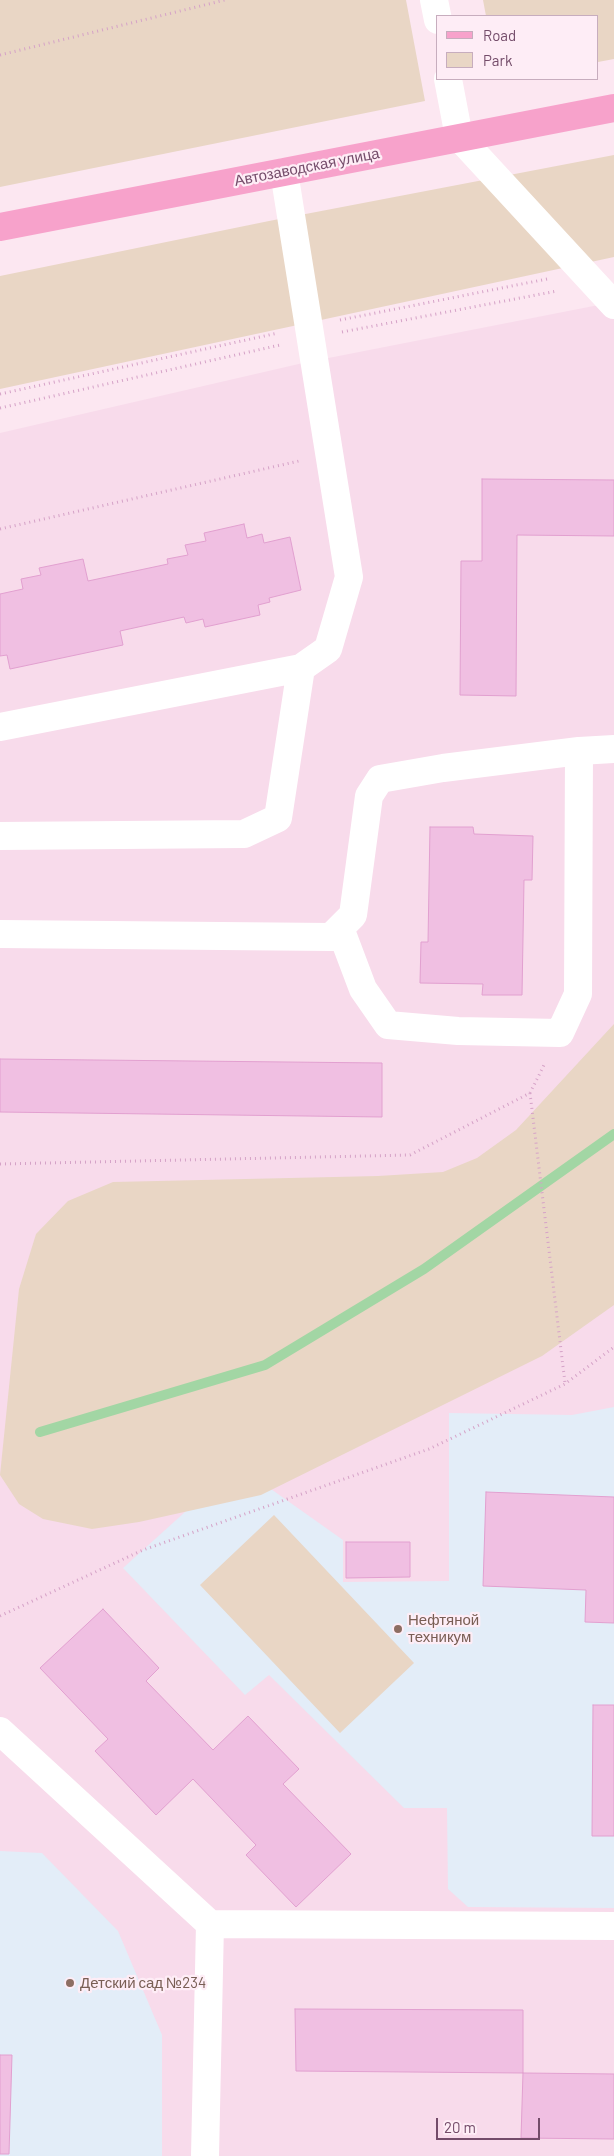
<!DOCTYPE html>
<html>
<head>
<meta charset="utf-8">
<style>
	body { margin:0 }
	#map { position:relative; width:614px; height:2156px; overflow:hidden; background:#fce7f1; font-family:Barlow,sans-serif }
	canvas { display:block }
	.legend { position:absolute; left:436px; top:15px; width:162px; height:65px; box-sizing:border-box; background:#feedf6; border:1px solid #c7adbe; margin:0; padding:6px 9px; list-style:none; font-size:15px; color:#744c6a }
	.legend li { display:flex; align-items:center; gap:10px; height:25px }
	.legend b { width:25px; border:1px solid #c7adbe }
	.scale { position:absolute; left:436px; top:2118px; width:104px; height:22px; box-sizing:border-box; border:2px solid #744c6a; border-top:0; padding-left:6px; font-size:15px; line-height:18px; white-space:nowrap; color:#744c6a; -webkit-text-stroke:4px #feedf6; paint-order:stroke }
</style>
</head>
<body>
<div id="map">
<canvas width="614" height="2156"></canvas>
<ul class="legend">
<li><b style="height:6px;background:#f7a2cb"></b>Road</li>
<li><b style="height:14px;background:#e9d6c5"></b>Park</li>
</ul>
<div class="scale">20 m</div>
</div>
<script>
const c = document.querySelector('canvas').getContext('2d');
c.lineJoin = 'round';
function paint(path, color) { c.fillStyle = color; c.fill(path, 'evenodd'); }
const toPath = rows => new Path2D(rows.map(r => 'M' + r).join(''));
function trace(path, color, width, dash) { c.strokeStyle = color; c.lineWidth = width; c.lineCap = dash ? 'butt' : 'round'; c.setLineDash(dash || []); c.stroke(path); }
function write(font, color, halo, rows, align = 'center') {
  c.font = font + ' Barlow,sans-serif'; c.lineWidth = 4.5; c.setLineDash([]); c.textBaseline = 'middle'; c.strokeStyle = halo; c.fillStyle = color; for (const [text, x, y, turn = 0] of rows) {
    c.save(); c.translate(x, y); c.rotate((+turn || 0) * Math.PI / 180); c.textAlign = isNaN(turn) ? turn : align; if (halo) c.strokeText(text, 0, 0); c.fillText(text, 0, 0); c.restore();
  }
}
const residential = toPath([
	[614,302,614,2156,0,2156,0,433,303,363]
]);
const education = toPath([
	[614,1407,614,1908,468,1907,448,1889,447,1808,404,1808,269,1675,245,1695,123,1568,237,1465,343,1540,343,1582,449,1581,449,1413,572,1415],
	[0,1851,42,1853,118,1931,162,2035,162,2156,0,2156]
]);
const green = toPath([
	[0,0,406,0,425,101,0,187],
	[483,0,614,0,614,59,598,62,598,16,486,16],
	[614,155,614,257,0,389,0,276,269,221],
	[614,1024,614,1305,542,1356,261,1495,139,1522,92,1529,43,1519,19,1504,0,1475,19,1289,36,1234,68,1201,113,1182,378,1176,443,1172,477,1158,516,1130],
	[274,1515,414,1663,340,1733,200,1585]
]);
const stream = toPath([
	[40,1432,265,1365,424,1269,614,1134]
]);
const building = toPath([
	[482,479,614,480,614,536,517,535,516,696,460,695,461,561,482,561,482,479],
	[244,524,247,538,262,534,264,543,290,537,301,590,269,598,270,602,258,605,260,615,205,627,203,619,186,623,184,617,120,631,123,645,10,669,7,655,0,656,0,594,23,589,21,579,41,575,39,568,83,559,88,581,168,564,167,559,188,555,185,545,206,541,204,533,244,524],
	[430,827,473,827,474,834,533,836,532,880,524,880,522,995,482,995,483,984,420,983,421,942,428,942,430,827],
	[0,1059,382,1063,382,1117,0,1112,0,1059],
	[486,1492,614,1497,614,1623,585,1622,586,1590,483,1586,486,1492],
	[346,1542,410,1542,410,1577,346,1578,346,1542],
	[103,1609,159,1668,146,1681,213,1750,248,1716,299,1769,283,1784,351,1854,296,1907,246,1855,256,1845,193,1779,156,1815,95,1751,108,1739,40,1668,103,1609],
	[593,1705,614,1705,614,1836,592,1836,593,1705],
	[295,2009,523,2010,523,2073,296,2071,295,2009],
	[0,2055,12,2055,9,2154,0,2154,0,2055],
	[523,2073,614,2074,614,2139,521,2138,523,2073]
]);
const path = toPath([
	[0,55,225,0],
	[340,320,547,279],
	[342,332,557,291],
	[0,394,278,333],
	[0,408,280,345],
	[0,529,299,461],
	[530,1093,565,1383],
	[0,1164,410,1155,530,1093,544,1065],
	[0,1616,143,1550,429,1449,565,1384,614,1347]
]);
const minor = toPath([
	[434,0,438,20],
	[448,79,459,137,614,305],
	[0,727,301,668,328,649,349,577,284,172],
	[0,836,244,834,278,818,301,668],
	[340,928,363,989,388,1025,458,1031,560,1033,578,994,579,751],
	[0,934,331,937,353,915,369,796,380,779,443,768,579,751,614,749],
	[0,1731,210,1924,614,1926],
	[205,2156,210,1924]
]);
const major = toPath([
	[0,227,614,108]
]);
const markers = [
	[398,1629,5,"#8d6e63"],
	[70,1983,5,"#8d6e63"]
];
const streetNames = [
	["Автозаводская улица",307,167,-11]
];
const educationNames = [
	["Нефтяной",408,1620],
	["техникум",408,1637],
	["Детский сад №234",80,1983]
];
paint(residential, '#f8dbeb');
paint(education, '#e3edf8');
paint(green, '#e9d6c5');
trace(stream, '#a2d6a4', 10);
paint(building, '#f0bfe2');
trace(building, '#e2a0d0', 1);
trace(path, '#d5a2c7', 3, [1, 4]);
trace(minor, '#fff', 28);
trace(major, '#f7a2cb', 28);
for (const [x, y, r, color] of markers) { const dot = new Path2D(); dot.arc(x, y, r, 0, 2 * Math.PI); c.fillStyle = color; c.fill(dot); trace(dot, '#feedf6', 2); }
write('15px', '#744c6a', '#feedf6', streetNames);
write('15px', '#785e54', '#feedf6', educationNames, 'left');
</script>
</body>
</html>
